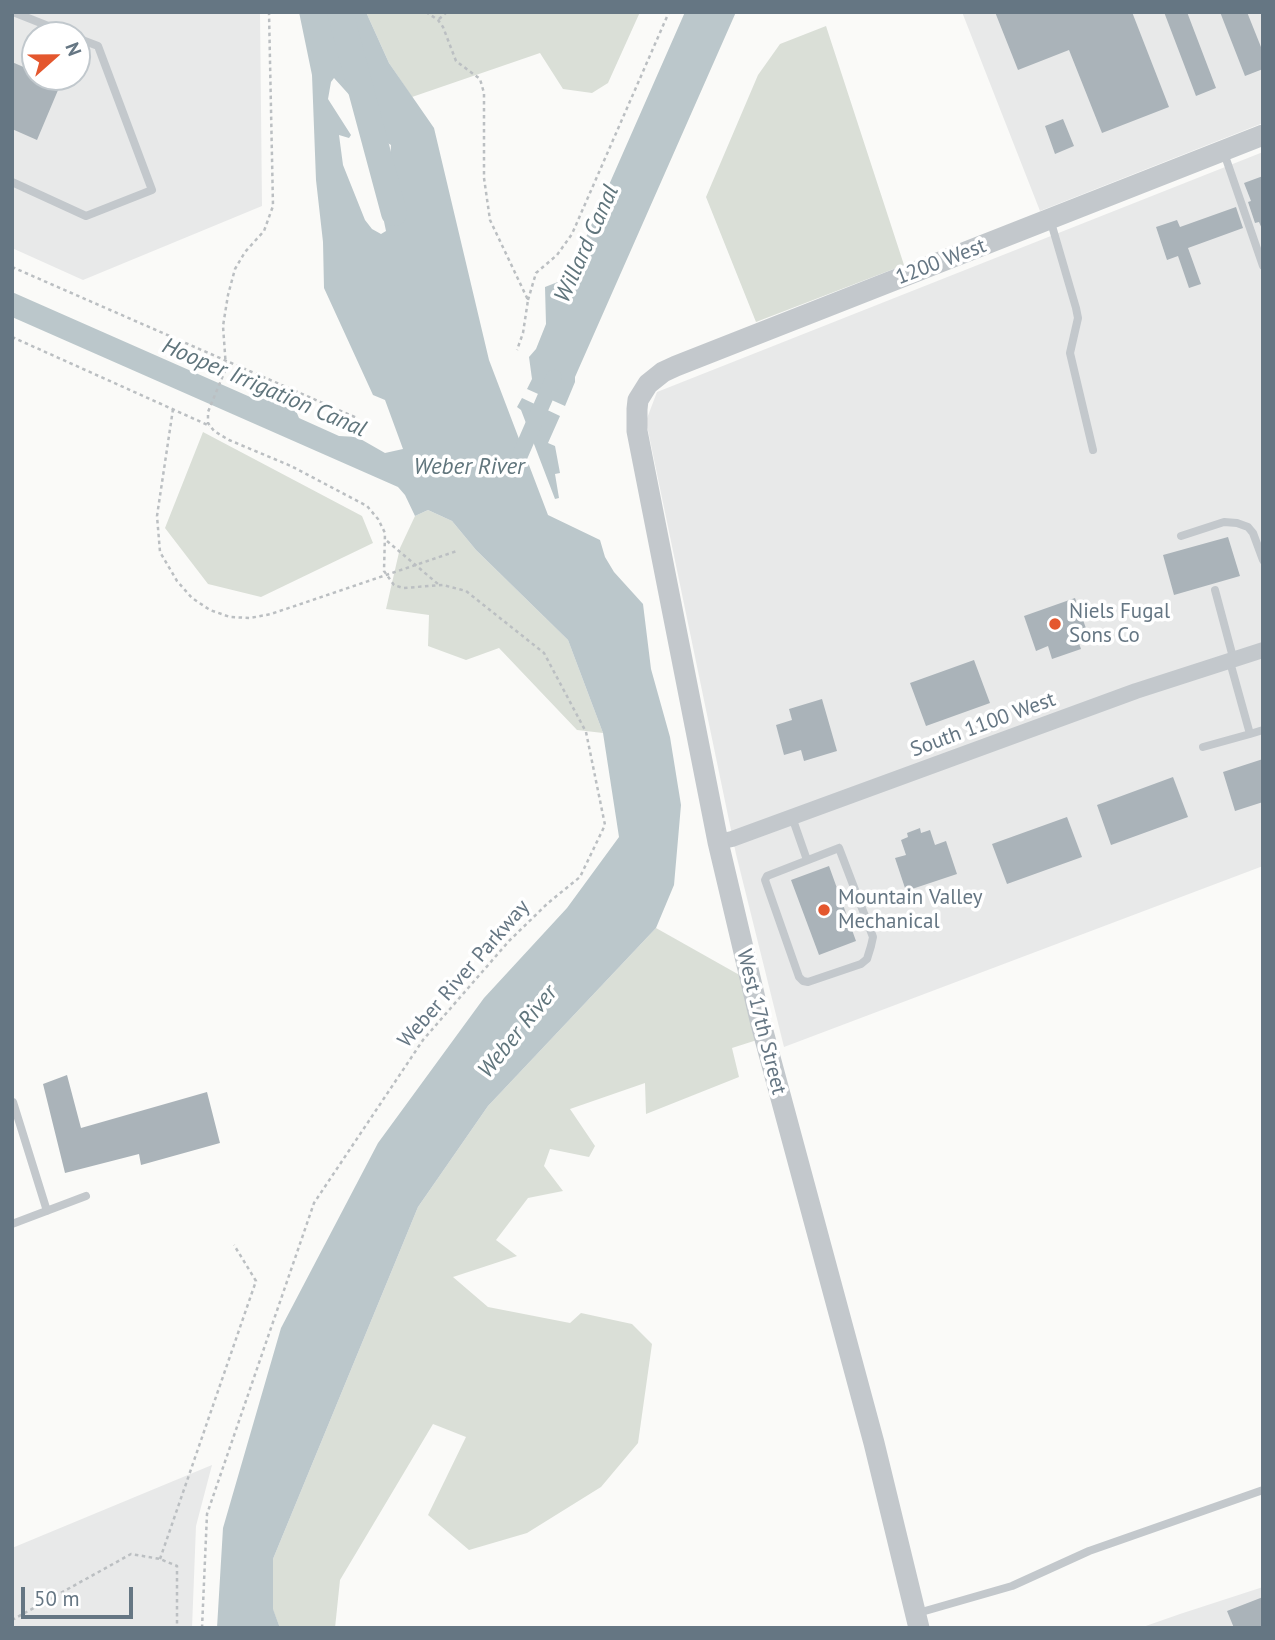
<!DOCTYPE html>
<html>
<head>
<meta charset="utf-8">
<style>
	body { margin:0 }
	#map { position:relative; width:1275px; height:1640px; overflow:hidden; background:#fafaf8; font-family:"PT Sans",sans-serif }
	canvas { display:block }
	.frame { position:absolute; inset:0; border:14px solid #657683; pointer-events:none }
	.north { position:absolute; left:21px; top:21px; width:70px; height:70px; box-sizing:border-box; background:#fff; border:2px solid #c1c8cd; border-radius:50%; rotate:69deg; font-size:19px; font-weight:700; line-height:28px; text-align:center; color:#657683 }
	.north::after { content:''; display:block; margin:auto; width:24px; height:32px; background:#e4572e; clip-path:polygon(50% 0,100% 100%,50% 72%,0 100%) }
	.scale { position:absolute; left:21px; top:1587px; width:112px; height:32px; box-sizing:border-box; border:4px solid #657683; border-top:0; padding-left:9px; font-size:21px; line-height:24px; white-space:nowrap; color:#657683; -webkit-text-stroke:5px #fff; paint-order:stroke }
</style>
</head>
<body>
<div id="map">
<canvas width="1275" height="1640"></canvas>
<div class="frame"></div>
<div class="north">N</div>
<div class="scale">50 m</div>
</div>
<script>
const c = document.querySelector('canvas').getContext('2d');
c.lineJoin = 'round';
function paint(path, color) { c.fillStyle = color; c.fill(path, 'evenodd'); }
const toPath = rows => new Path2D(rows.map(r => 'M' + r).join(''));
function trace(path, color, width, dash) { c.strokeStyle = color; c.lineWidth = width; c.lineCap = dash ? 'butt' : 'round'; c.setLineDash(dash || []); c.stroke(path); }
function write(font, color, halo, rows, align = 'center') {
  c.font = font + ' "PT Sans",sans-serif'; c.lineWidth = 7; c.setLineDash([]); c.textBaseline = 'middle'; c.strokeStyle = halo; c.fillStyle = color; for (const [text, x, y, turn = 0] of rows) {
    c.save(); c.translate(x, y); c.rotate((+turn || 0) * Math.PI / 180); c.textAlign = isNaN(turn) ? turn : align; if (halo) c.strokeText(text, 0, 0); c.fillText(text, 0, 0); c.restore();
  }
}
const built = toPath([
	[12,12,260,12,262,206,83,280,12,248],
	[35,35,77,35,77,77,35,77],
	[962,12,1263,12,1263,123,1040,211],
	[1263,152,1263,866,784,1047,736,854,646,421,657,392],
	[212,1465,196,1526,192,1628,12,1628,12,1548],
	[1263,1587,1263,1628,1140,1628,1180,1614]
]);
const green = toPath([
	[366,12,640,12,608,83,592,93,563,89,540,53,412,97,389,63],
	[826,26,904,265,756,322,706,197,758,75,780,44],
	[203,432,362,516,373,543,261,597,208,584,165,528],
	[428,510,452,521,476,550,568,640,603,733,577,730,499,648,466,660,428,646,429,615,386,609,400,548,415,516],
	[656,928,743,977,757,1040,732,1048,739,1077,646,1114,645,1083,570,1109,595,1146,589,1157,550,1149,544,1166,563,1191,528,1198,496,1240,517,1256,453,1277,488,1307,570,1323,581,1313,632,1324,652,1344,638,1443,601,1487,527,1533,469,1550,428,1515,466,1437,433,1424,340,1580,335,1628,280,1628,273,1610,273,1559,418,1207,488,1106]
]);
const water = toPath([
	[299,12,366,12,389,63,434,128,489,360,548,515,600,540,605,557,614,572,643,604,651,669,670,737,681,805,674,885,656,928,488,1106,418,1207,273,1559,273,1609,280,1628,217,1628,223,1528,281,1328,378,1143,484,998,567,908,619,837,603,733,568,640,476,550,452,521,428,510,415,516,405,495,398,487,12,317,12,292,257,400,289,394,299,418,339,436,357,437,385,453,403,449,385,400,373,395,324,288,323,242,316,180,312,75],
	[334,78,371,119,376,136,391,145,390,170,383,188,382,212,386,231,381,234,372,229,365,220,343,165,339,135,349,138,351,135,328,99,331,82],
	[685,12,736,12,575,377,575,382,565,406,527,389,532,379,529,357,536,349,546,324,545,287,568,278],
	[522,398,560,416,548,443,555,446,560,473,555,474,559,498,555,499,521,410,517,407]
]);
const canal = toPath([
	[514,469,554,377]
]);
const river = toPath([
	[340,12,394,213]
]);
const building = toPath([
	[995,12,1132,12,1169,107,1102,133,1069,50,1018,70],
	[1164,12,1187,12,1216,88,1196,96],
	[1220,12,1247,12,1263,52,1263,69,1245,76],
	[12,62,35,72,35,77,46,77,61,83,37,140,12,129],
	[1063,119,1074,146,1055,154,1045,126],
	[1263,176,1263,229,1262,229,1259,222,1255,223,1248,202,1251,201,1244,183],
	[1236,207,1243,228,1188,248,1201,284,1189,288,1178,256,1167,260,1156,227,1177,220,1180,227],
	[1228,537,1240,576,1174,595,1163,555],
	[1075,598,1087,631,1076,635,1081,649,1052,659,1048,646,1036,651,1024,616],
	[974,660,990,703,926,726,910,683],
	[822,699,837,751,804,761,801,750,784,755,776,725,792,720,789,709],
	[1263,759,1263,802,1235,811,1223,772],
	[1173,777,1188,817,1111,845,1097,805],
	[1067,817,1082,857,1007,884,992,844],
	[920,828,921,833,930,830,935,845,946,841,957,874,906,891,895,858,906,855,901,840,908,837,907,833],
	[829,866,856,941,819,955,791,880],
	[67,1075,81,1128,207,1092,220,1143,141,1165,139,1154,65,1173,43,1084],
	[1263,1597,1263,1628,1234,1628,1227,1611]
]);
const path = toPath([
	[426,12,438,20,443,27,456,61,480,79,484,93,484,178,490,220,528,300,523,333,517,350],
	[439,19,447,12],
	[12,267,357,418],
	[528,300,536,273,557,255,572,234,669,12],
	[12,337,210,426],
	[173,409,157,516,160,552,177,581,192,598,210,610,230,617,250,618,271,614,457,551],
	[387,541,438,584],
	[160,1559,256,1281,234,1245],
	[12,1620,131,1554,160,1559,177,1566,177,1628],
	[202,1628,207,1514,314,1203,423,1040,509,941,548,903,580,877,605,825,586,732,544,653,466,591,443,585,403,588,394,585,384,571,385,533,378,519,367,506,291,466,229,440,214,431,208,423,208,412,226,368,223,326,228,295,235,269,245,252,264,231,273,206,269,12]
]);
const service = toPath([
	[13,12,71,35],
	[1224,153,1263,266],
	[12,182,86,216,152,190,98,46,77,38],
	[1050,219,1076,308,1078,318,1070,353,1093,450],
	[1181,536,1224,522,1237,523,1248,527,1253,533,1263,560],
	[1215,590,1234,661],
	[1250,734,1263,730],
	[1203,747,1250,734,1230,662],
	[792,817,807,860],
	[839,848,873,937,871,946,867,959,861,964,808,982,803,981,799,977,765,880,767,876,839,848],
	[13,1102,47,1211],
	[12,1224,86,1196],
	[918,1613,1012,1586,1089,1551,1263,1490]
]);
const minor = toPath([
	[718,842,732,839,1136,691,1263,650]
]);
const tertiary = toPath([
	[919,1628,874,1443,761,1024,718,842,637,431,637,409,638,400,648,384,663,372,676,366,1263,135]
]);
const markers = [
	[1055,624,7,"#e4572e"],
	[824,910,7,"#e4572e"]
];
const streetNames = [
	["1200 West",941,262,-21],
	["South 1100 West",983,725,-20],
	["Weber River Parkway",464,974,-49],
	["West 17th Street",761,1022,76]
];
const poiNames = [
	["Niels Fugal",1069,612],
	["Sons Co",1069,636],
	["Mountain Valley",838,898],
	["Mechanical",838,922]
];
const waterNames = [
	["Willard Canal",587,244,-66],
	["Hooper Irrigation Canal",264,388,23],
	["Weber River",469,467],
	["Weber River",518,1032,-51]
];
paint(built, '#e8e9e9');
paint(green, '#dadfd7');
paint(water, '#bbc7cb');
trace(canal, '#bbc7cb', 16);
trace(river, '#bbc7cb', 26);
paint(building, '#aab3b9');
trace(path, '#bbbfc2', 2.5, [3.5, 3.5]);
trace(service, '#c3c8cc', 8);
trace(minor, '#c3c8cc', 16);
trace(tertiary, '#c3c8cc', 21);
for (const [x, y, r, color] of markers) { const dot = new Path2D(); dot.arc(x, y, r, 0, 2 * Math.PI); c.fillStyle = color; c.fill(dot); trace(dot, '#fff', 2.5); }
write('21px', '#657683', '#fff', streetNames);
write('21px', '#657683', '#fff', poiNames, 'left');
write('italic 23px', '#60757c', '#fff', waterNames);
</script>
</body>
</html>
